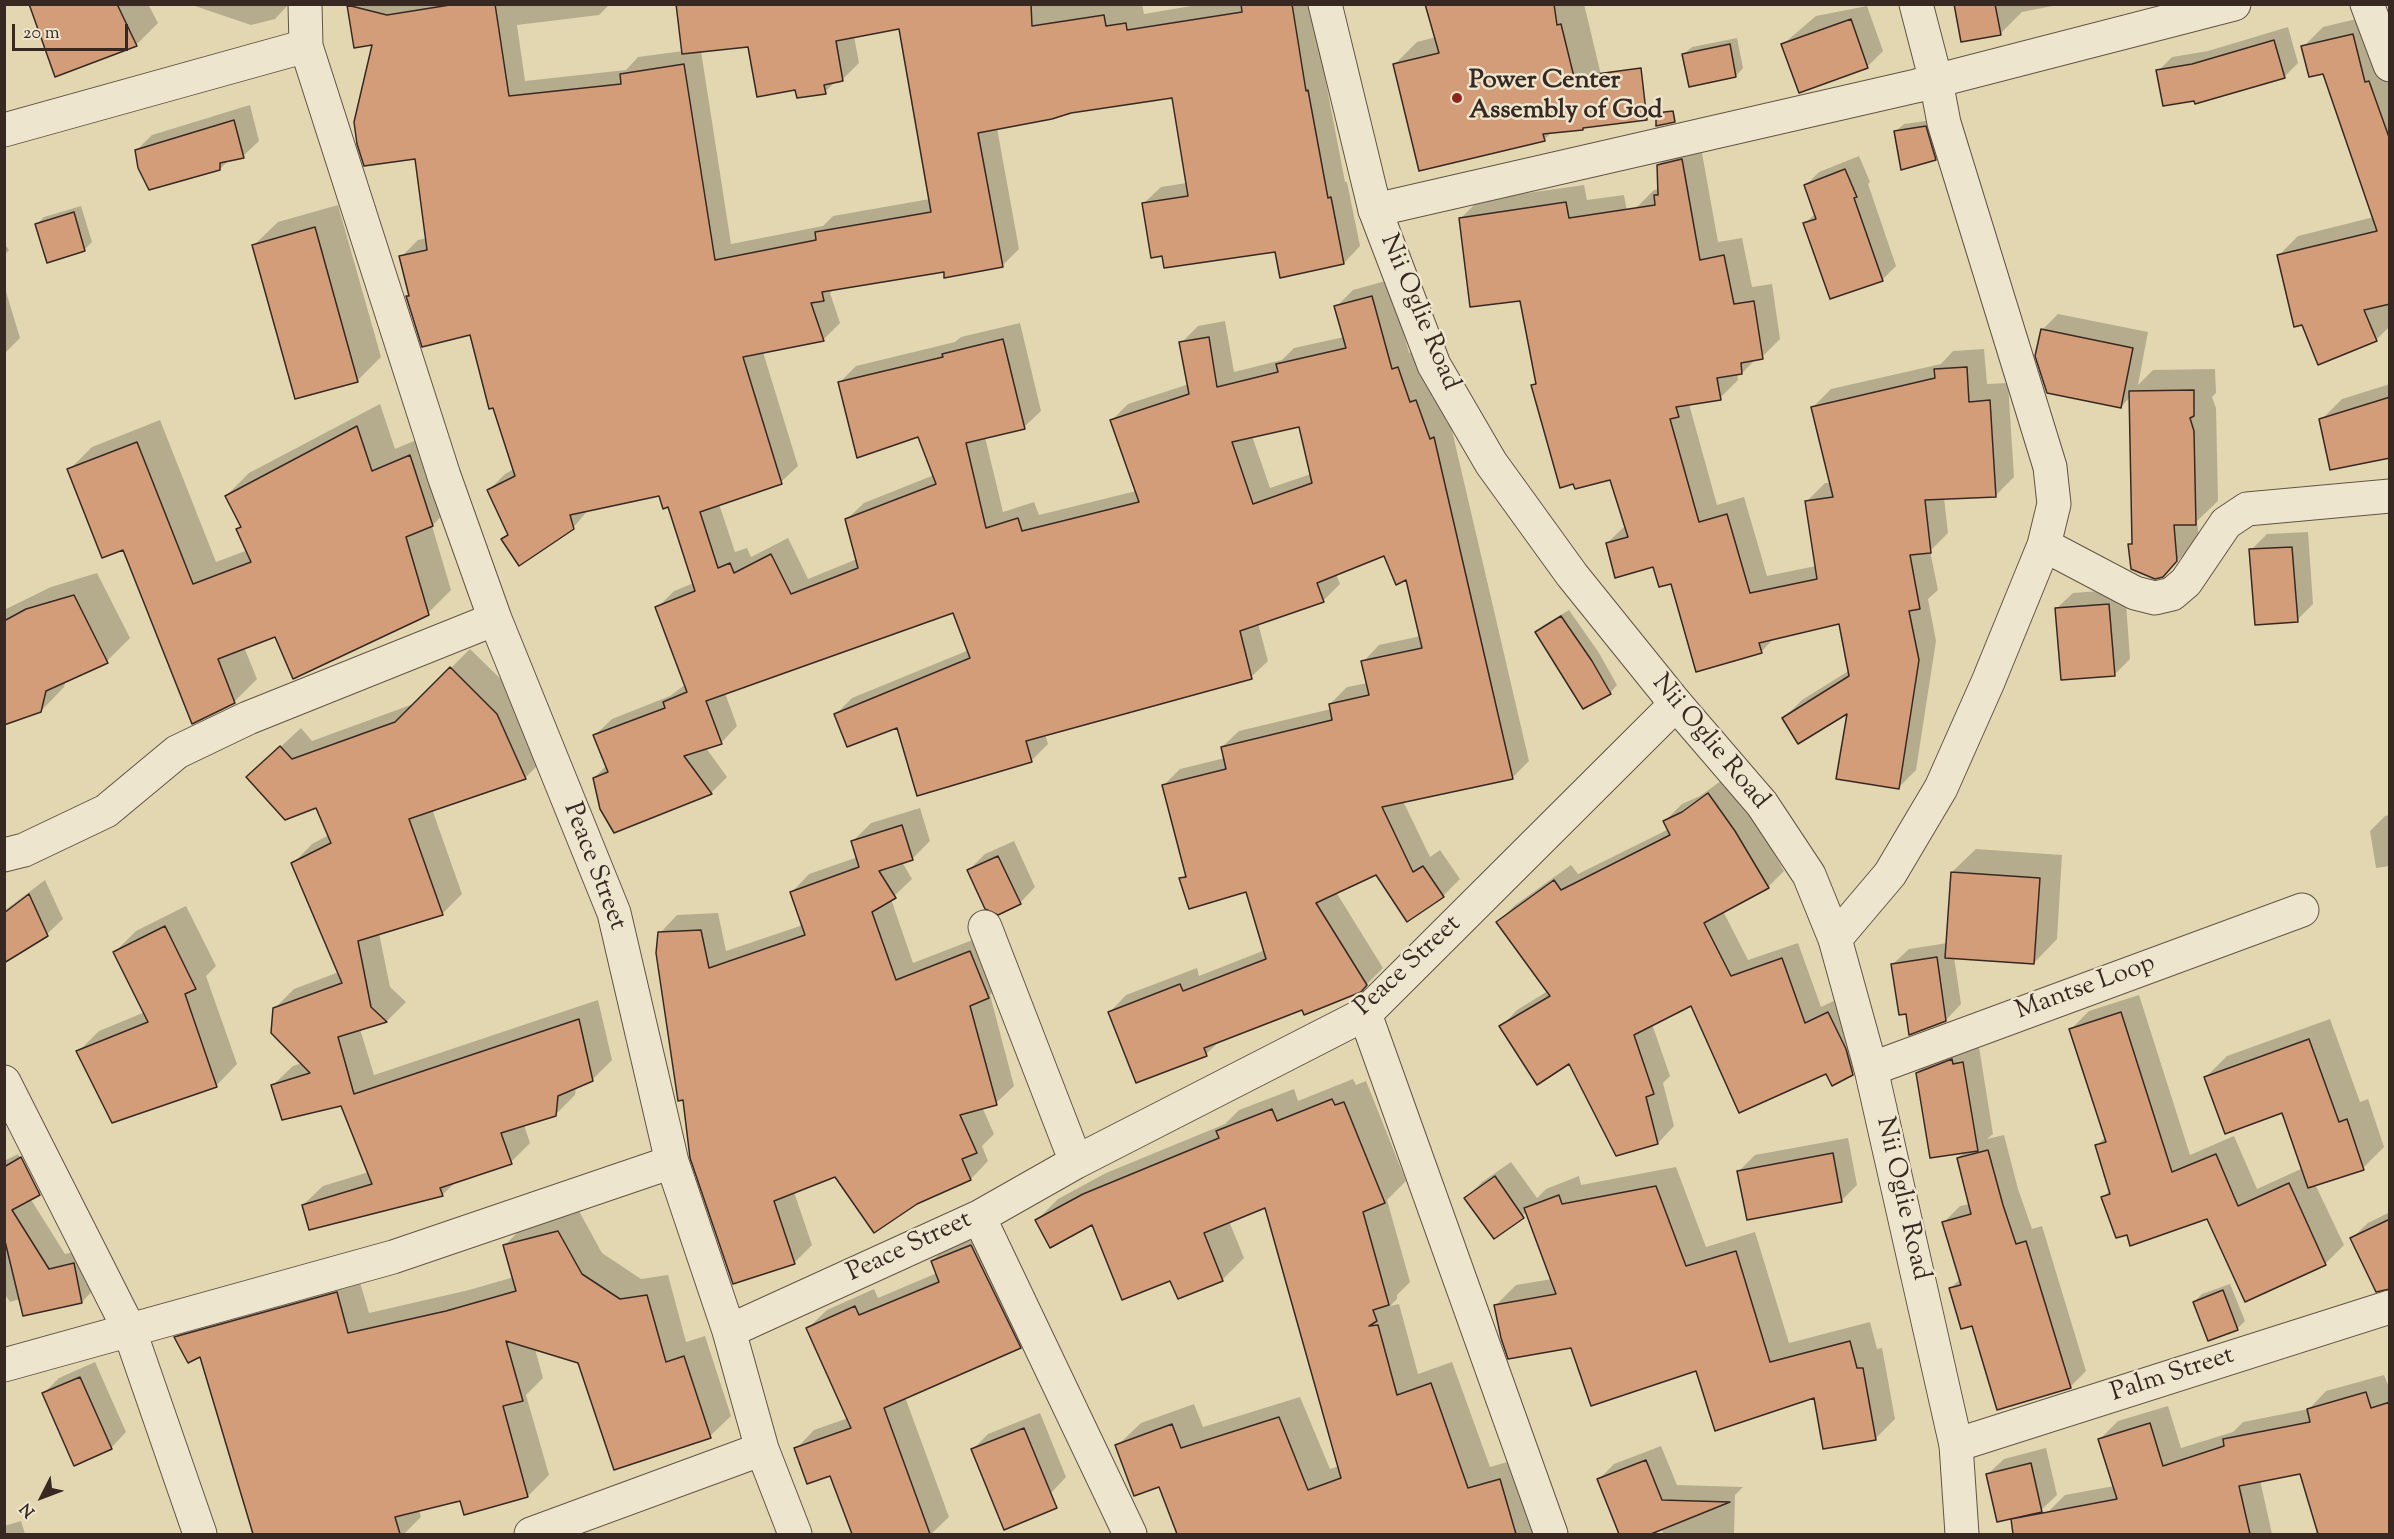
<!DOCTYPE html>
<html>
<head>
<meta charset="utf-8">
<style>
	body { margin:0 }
	#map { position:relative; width:2394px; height:1539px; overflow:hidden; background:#e3d7b2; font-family:"Sorts Mill Goudy",serif }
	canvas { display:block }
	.frame { position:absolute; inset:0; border:6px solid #372922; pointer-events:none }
	.north { position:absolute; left:12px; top:1467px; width:60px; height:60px; -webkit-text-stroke:4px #ede5cd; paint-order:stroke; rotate:228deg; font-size:16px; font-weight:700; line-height:24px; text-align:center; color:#372922 }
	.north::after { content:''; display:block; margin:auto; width:21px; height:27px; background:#372922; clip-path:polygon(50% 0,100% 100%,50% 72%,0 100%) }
	.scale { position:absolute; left:12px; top:24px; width:116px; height:27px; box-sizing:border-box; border:3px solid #372922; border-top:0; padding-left:8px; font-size:18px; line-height:21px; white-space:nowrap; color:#372922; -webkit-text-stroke:4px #ede5cd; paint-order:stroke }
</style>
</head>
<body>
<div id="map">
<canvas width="2394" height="1539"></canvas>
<div class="frame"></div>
<div class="north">N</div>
<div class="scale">20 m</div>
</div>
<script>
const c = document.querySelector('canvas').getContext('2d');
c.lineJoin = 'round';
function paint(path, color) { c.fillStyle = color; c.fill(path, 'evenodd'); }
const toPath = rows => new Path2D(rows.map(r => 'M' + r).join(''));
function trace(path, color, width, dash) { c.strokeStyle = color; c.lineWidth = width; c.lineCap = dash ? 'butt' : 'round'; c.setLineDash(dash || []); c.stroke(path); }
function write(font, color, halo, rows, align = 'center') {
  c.font = font + ' "Sorts Mill Goudy",serif'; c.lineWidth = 5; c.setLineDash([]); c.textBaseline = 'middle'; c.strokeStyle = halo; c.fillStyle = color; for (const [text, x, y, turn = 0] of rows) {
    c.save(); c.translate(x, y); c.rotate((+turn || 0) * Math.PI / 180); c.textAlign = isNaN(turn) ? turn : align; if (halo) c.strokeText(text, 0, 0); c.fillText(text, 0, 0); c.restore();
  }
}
const shadow = toPath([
	[30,4,148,4,158,23,136,45],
	[189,4,289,4,275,19,251,25],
	[350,4,610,4,599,15,517,25,525,81,626,70,638,57,683,51,678,4,1142,4,1144,14,1203,4,1311,4,1345,182,1347,182,1360,246,1344,263,1276,250,1163,254,1144,203,1161,187,1187,183,1173,96,1070,112,997,128,1019,249,1002,266,945,271,834,289,830,293,840,323,824,339,763,352,798,466,781,482,719,504,735,552,747,548,751,557,788,538,808,579,857,559,847,519,864,503,934,475,919,435,840,382,856,366,955,342,961,337,1020,323,1041,411,1024,427,985,437,1003,512,1034,502,1039,515,1136,491,1111,421,1128,404,1189,384,1181,343,1198,326,1225,321,1234,372,1282,360,1294,348,1344,337,1336,307,1353,290,1389,280,1409,353,1414,351,1427,387,1433,384,1447,423,1450,422,1529,761,1512,778,1403,801,1430,857,1440,850,1460,879,1443,896,1407,920,1376,873,1336,892,1383,968,1360,991,1303,1008,1221,1040,1206,1054,1137,1081,1110,1012,1126,995,1197,968,1199,976,1265,950,1247,890,1181,879,1186,874,1163,786,1180,769,1225,758,1222,747,1239,731,1331,709,1330,704,1347,687,1368,683,1363,662,1379,645,1421,636,1407,578,1385,554,1336,574,1340,584,1323,601,1258,623,1268,661,1251,677,1045,734,1048,744,1031,761,898,726,836,714,852,698,969,650,954,611,725,693,737,726,721,743,706,748,727,777,711,793,594,778,607,765,595,735,612,719,670,696,686,684,657,608,674,591,694,583,669,505,660,494,589,509,573,528,503,539,509,533,489,490,505,474,514,469,471,333,408,297,411,294,401,257,418,240,427,238,416,157,374,43],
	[900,27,930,199,833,216,823,226,731,244,701,51,749,45,796,88,825,92,836,81,842,80,859,63,854,36],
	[1300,426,1311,474,1270,488,1252,436],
	[1426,4,1584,4,1608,104,1582,129,1553,131,1544,140,1395,64,1417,42,1436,37],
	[1955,4,2063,4,2022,12,2000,34],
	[1867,6,1883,51,1867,67,1782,45,1816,16],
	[2373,15,2390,63,2390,326,2376,340,2278,256,2298,236,2374,217,2324,72,2303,47,2323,27],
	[2288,27,2298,63,2284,77,2195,99,2158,71,2172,57,2208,51],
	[1737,38,1743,68,1736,76,1684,54,1692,47],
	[250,105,259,141,243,156,230,159,220,169,136,151,152,135],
	[1933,120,1943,151,1935,159,1896,131,1904,124],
	[1700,142,1718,242,1742,238,1752,287,1772,284,1780,339,1762,357,1756,359,1742,373,1737,373,1738,380,1720,398,1689,404,1717,505,1744,497,1767,576,1816,566,1807,501,1825,483,1831,483,1813,407,1831,389,1941,364,1953,351,1984,349,1987,384,2008,383,2014,477,1996,495,1944,498,1948,533,1930,551,1938,590,1928,599,1936,641,1916,770,1898,788,1848,711,1784,718,1802,700,1850,670,1840,622,1774,638,1761,652,1654,566,1607,543,1626,525,1611,478,1533,386,1537,381,1521,300,1461,218,1479,200,1584,185,1587,200,1624,195,1627,211,1636,208,1654,190,1659,189,1658,165,1677,147],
	[1859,156,1870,182,1868,184,1896,266,1882,280,1805,223,1816,213,1805,186,1819,172],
	[338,205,381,357,357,381,254,245,278,222],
	[81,206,92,242,84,250,37,224,44,217],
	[4,243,9,250,4,255],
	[4,285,20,338,4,354],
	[2058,314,2148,332,2138,385,2153,370,2215,369,2216,393,2212,397,2216,408,2218,501,2197,521,2199,538,2194,545,2163,575,2155,577,2132,568,2130,544,2134,541,2131,396,2121,407,2042,330],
	[2390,384,2390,457,2321,420,2342,399],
	[380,404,395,449,433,433,455,502,432,526,451,590,428,613,276,635,244,647,257,679,234,702,69,470,92,447,160,420,216,562,248,550,238,529,242,526,226,496,249,473],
	[2308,532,2313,604,2297,620,2251,550,2267,534],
	[97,573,130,638,107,661,66,680,64,687,41,711,4,723,4,610,51,587],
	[2125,589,2130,659,2114,675,2057,608,2073,593],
	[1569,610,1599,653,1617,685,1610,693,1537,632,1544,625],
	[470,649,516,694,545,758,525,778,432,809,462,894,442,914,379,933,390,987,406,1002,387,1021,360,1029,374,1075,598,1000,612,1060,592,1080,576,1087,575,1095,555,1115,524,1125,530,1143,511,1162,457,1181,442,1195,303,1205,323,1186,369,1172,342,1104,273,1085,293,1066,302,1063,275,1008,294,989,339,972,293,864,312,844,329,835,316,806,248,777,301,728,312,741,416,703],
	[1725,778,1751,814,1784,871,1768,887,1723,911,1748,960,1798,943,1821,1007,1844,996,1869,1057,1852,1074,1826,1072,1692,1004,1652,1024,1670,1076,1663,1083,1674,1126,1658,1143,1570,1062,1501,1027,1517,1010,1548,991,1498,922,1514,906,1571,865,1578,874,1669,829,1665,821,1682,804,1700,796],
	[920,808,930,841,913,858,902,862,912,879,891,899,913,963,988,934,1006,979,990,995,1014,1086,996,1103,982,1107,994,1134,982,1146,988,1161,971,1179,917,1202,836,1175,794,1192,812,1245,794,1263,660,933,677,915,718,913,726,951,803,925,792,892,809,874,858,857,853,841,871,823],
	[2390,815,2390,866,2376,868,2370,831,2385,816],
	[1014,841,1035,887,1020,903,969,870,985,854],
	[1976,849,2062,855,2057,939,2034,963,1954,957,1961,1004,1946,1020,1907,1013,1893,964,1909,949,1948,943,1952,872],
	[45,880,63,919,47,934,4,961,4,911],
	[186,906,216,966,206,976,237,1064,216,1086,78,1052,99,1031,145,1012,115,952,136,931],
	[2139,995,2190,1155,2234,1136,2257,1189,2303,1168,2283,1111,2206,1077,2227,1056,2330,1019,2360,1102,2368,1099,2384,1147,2363,1168,2315,1184,2344,1245,2325,1264,2246,1300,2208,1217,2127,1233,2103,1198,2110,1190,2097,1145,2106,1137,2071,1029,2089,1011],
	[1979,1047,1993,1134,1987,1139,2004,1135,2018,1189,2032,1229,2042,1226,2086,1371,2070,1387,1973,1324,1951,1288,1960,1279,1944,1222,1960,1206,1970,1204,1958,1158,1965,1151,1917,1073,1933,1057],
	[1353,1079,1356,1085,1366,1081,1406,1181,1387,1200,1410,1282,1397,1295,1397,1299,1390,1306,1399,1304,1418,1374,1452,1362,1490,1467,1521,1458,1537,1534,1179,1534,1159,1485,1119,1444,1141,1423,1194,1404,1203,1427,1300,1397,1330,1469,1339,1466,1266,1206,1229,1221,1244,1258,1222,1280,1171,1279,1093,1223,1037,1220,1058,1199,1106,1173,1225,1124,1239,1110,1294,1089,1298,1101],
	[1848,1138,1857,1185,1841,1201,1739,1171,1755,1155],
	[37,1143,55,1178,39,1193,30,1198,65,1254,89,1248,97,1286,82,1302,20,1299,10,1302,4,1293,4,1157,6,1160,18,1154,36,1190,40,1190,20,1152],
	[1511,1162,1537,1198,1546,1189,1579,1176,1581,1185,1676,1167,1706,1247,1755,1232,1789,1343,1870,1322,1877,1349,1882,1348,1895,1419,1875,1439,1815,1396,1697,1370,1572,1346,1496,1305,1516,1285,1552,1279,1527,1212,1494,1237,1466,1198,1482,1182],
	[579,1211,602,1253,641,1279,668,1275,686,1342,705,1336,731,1416,710,1436,580,1362,535,1349,543,1378,526,1395,549,1475,528,1496,461,1499,419,1510,421,1517,404,1534,254,1534,201,1355,176,1337,197,1317,357,1272,369,1313,469,1290,514,1277,504,1246,525,1225],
	[2390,1212,2390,1280,2352,1238,2368,1223],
	[990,1227,1038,1328,1020,1347,905,1397,949,1517,931,1534,853,1534,831,1474,796,1449,814,1430,848,1418,808,1328,827,1310,874,1289,878,1298,937,1273,932,1261,951,1242],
	[2230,1284,2245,1321,2237,1329,2194,1302,2202,1294],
	[95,1362,126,1432,111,1448,43,1394,59,1378],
	[2384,1375,2390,1390,2390,1479,2358,1465,2380,1534,2309,1534,2319,1532,2301,1473,2260,1480,2272,1534,2051,1534,2047,1513,2065,1495,2114,1486,2100,1439,2118,1421,2168,1406,2181,1448,2233,1432,2243,1422,2309,1409,2326,1391],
	[1040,1413,1066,1477,1051,1493,972,1450,988,1434],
	[1661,1446,1677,1485,1743,1487,1735,1495,1734,1534,1663,1534,1662,1528,1647,1534,1621,1534,1599,1479,1614,1464],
	[2046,1448,2057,1495,2041,1510,1988,1474,2004,1459],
	[21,1521,25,1534,4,1534,4,1526]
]);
const building = toPath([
	[29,4,117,4,137,46,55,77,29,4],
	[456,4,495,4,509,96,621,84,620,74,684,64,715,260,816,240,815,232,931,212,899,29,836,41,843,81,824,85,826,94,797,98,795,90,757,97,748,47,682,54,676,4,1031,4,1032,26,1104,15,1106,26,1126,23,1127,30,1242,12,1241,4,1292,4,1306,91,1308,90,1328,198,1331,197,1344,264,1280,278,1275,252,1164,268,1162,256,1151,258,1142,203,1188,196,1172,98,1071,113,1052,119,978,133,1003,267,944,278,944,272,822,292,824,301,811,303,824,341,743,357,782,484,700,512,718,568,730,563,734,573,771,554,791,594,858,568,845,519,936,484,918,437,857,458,838,382,943,357,942,354,1003,339,1025,429,966,443,986,528,1018,518,1022,531,1139,502,1110,420,1189,394,1179,342,1209,337,1217,387,1278,372,1276,364,1346,348,1334,306,1372,296,1392,369,1398,367,1410,402,1416,400,1430,439,1434,437,1513,779,1382,807,1413,872,1423,866,1444,897,1407,922,1376,875,1316,903,1367,985,1361,992,1304,1015,1302,1010,1204,1048,1207,1056,1136,1083,1108,1012,1180,984,1183,991,1266,959,1246,892,1189,909,1179,878,1186,877,1162,785,1226,769,1221,747,1332,720,1329,704,1369,695,1361,661,1422,648,1406,580,1396,585,1384,556,1317,583,1324,602,1240,631,1252,679,1026,741,1032,762,917,796,897,728,847,747,834,714,970,658,953,613,706,701,722,744,684,756,712,794,614,833,600,809,593,778,608,772,593,735,665,708,663,702,687,692,655,607,695,591,668,507,663,509,659,496,570,515,574,529,519,566,501,539,508,535,487,490,515,476,493,408,489,409,470,335,422,347,406,296,409,296,399,256,427,250,415,159,364,166,357,144,354,122,372,45,354,48,347,5,387,15,456,4],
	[1299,427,1312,483,1253,504,1232,442,1299,427],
	[1425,4,1554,4,1557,25,1561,24,1574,77,1641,68,1647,120,1583,128,1583,130,1543,134,1545,141,1419,171,1393,64,1439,53,1425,4],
	[1954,4,1995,4,2001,35,1961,42,1954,4],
	[1851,19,1868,68,1799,93,1781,44,1851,19],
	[2353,34,2365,82,2369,81,2390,140,2390,304,2364,310,2377,341,2318,365,2302,325,2294,327,2277,255,2377,231,2323,74,2309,77,2301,46,2353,34],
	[2274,40,2285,78,2195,104,2194,101,2163,106,2156,70,2192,64,2274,40],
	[1730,44,1736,77,1689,87,1682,54,1730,44],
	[1673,111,1675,122,1656,126,1656,113,1673,111],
	[234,120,244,158,220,163,220,170,149,190,138,168,135,150,234,120],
	[1926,126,1936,160,1901,170,1894,131,1926,126],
	[1682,159,1700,260,1724,255,1734,304,1754,301,1763,359,1741,363,1742,374,1717,378,1721,400,1676,407,1679,417,1670,419,1699,522,1727,514,1750,593,1817,579,1805,501,1833,497,1811,407,1935,378,1934,369,1967,367,1969,402,1990,400,1996,497,1925,500,1931,553,1910,555,1920,609,1909,611,1919,660,1899,789,1836,779,1847,714,1798,744,1782,718,1849,676,1839,624,1759,643,1762,653,1696,672,1671,584,1659,587,1653,567,1615,578,1606,543,1628,537,1610,480,1575,489,1573,484,1560,488,1531,385,1536,384,1520,301,1470,307,1459,218,1566,202,1569,218,1655,205,1654,195,1658,195,1657,165,1682,159],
	[1845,169,1857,197,1854,198,1883,281,1830,299,1803,223,1816,219,1804,185,1845,169],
	[74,212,85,251,47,263,35,224,74,212],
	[315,227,358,382,295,399,252,245,315,227],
	[2041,329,2133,348,2121,408,2047,393,2035,356,2041,329],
	[2194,390,2194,416,2190,418,2194,431,2196,525,2174,525,2177,561,2163,577,2155,579,2131,569,2128,544,2132,544,2129,391,2194,390],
	[2390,397,2390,458,2330,470,2319,419,2390,397],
	[357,426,372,471,410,455,433,526,406,537,429,615,293,679,275,637,218,659,235,703,192,724,123,550,102,558,67,469,137,442,193,584,251,562,236,529,241,527,225,496,357,426],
	[2292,547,2298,622,2255,625,2249,549,2292,547],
	[74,595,108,663,46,691,41,712,4,725,4,621,26,609,74,595],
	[2109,604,2115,676,2061,680,2055,608,2109,604],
	[1561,616,1592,661,1611,694,1583,709,1535,632,1561,616],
	[450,667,497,714,526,779,409,819,443,915,358,941,371,1007,387,1022,338,1037,354,1094,579,1019,593,1081,558,1096,556,1116,501,1133,512,1164,440,1188,443,1196,309,1230,302,1205,372,1184,341,1106,282,1120,271,1085,310,1073,271,1033,273,1008,342,983,291,863,331,843,316,808,285,820,246,777,280,746,292,759,395,722,450,667],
	[1708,793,1735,831,1769,888,1704,923,1731,976,1782,958,1805,1023,1828,1012,1846,1049,1853,1075,1832,1086,1826,1074,1739,1113,1691,1006,1634,1035,1654,1094,1646,1097,1658,1144,1616,1156,1569,1064,1537,1085,1499,1026,1550,996,1496,922,1554,880,1561,890,1670,835,1663,821,1682,812,1708,793],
	[902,825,913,860,879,871,896,898,872,912,896,980,970,951,989,998,970,1006,997,1105,960,1115,977,1153,962,1159,971,1180,917,1204,874,1233,835,1177,774,1201,795,1264,733,1284,690,1158,683,1100,678,1101,656,953,658,932,701,930,709,968,805,935,790,892,859,867,851,841,902,825],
	[998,856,1021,904,998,915,985,909,967,870,998,856],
	[1951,872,2040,878,2034,964,1945,958,1951,872],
	[29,894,48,936,4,963,4,913,29,894],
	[165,926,196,989,185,994,217,1087,112,1123,76,1051,148,1022,113,952,165,926],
	[1937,957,1946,1021,1909,1035,1906,1014,1899,1015,1891,964,1937,957],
	[2121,1012,2172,1172,2216,1154,2238,1206,2289,1183,2326,1265,2245,1302,2207,1219,2130,1246,2127,1235,2116,1238,2101,1197,2110,1194,2095,1145,2106,1142,2069,1029,2121,1012],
	[2309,1039,2339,1122,2347,1119,2364,1170,2308,1188,2282,1113,2225,1134,2204,1077,2309,1039],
	[1952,1059,1953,1064,1963,1062,1978,1151,1930,1158,1916,1073,1952,1059],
	[1332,1099,1335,1105,1344,1102,1385,1203,1363,1212,1389,1305,1373,1310,1377,1321,1369,1326,1378,1325,1397,1395,1431,1383,1468,1488,1500,1479,1516,1534,1177,1534,1159,1487,1134,1496,1115,1445,1172,1424,1181,1448,1279,1417,1308,1490,1341,1478,1265,1208,1204,1233,1223,1281,1178,1299,1170,1281,1122,1300,1092,1225,1050,1248,1035,1220,1083,1194,1219,1138,1216,1131,1272,1109,1277,1121,1332,1099],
	[1988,1150,2003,1205,2016,1244,2026,1241,2071,1388,1997,1410,1972,1326,1961,1329,1949,1288,1961,1285,1942,1222,1971,1214,1957,1158,1988,1150],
	[1833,1153,1842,1202,1747,1220,1737,1171,1833,1153],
	[21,1157,40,1195,12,1210,49,1269,74,1263,82,1303,23,1316,4,1237,4,1167,21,1157],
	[1495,1176,1524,1218,1494,1239,1464,1198,1495,1176],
	[1656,1186,1686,1266,1736,1251,1770,1362,1850,1341,1857,1368,1863,1368,1876,1440,1823,1449,1814,1398,1715,1431,1696,1371,1591,1406,1571,1348,1508,1359,1501,1338,1494,1305,1556,1294,1524,1208,1559,1195,1562,1204,1656,1186],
	[2390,1219,2390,1289,2376,1292,2350,1238,2390,1219],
	[558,1231,582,1274,620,1299,647,1295,666,1362,684,1356,711,1438,614,1470,578,1363,506,1341,523,1401,503,1406,528,1497,464,1515,460,1501,395,1517,400,1534,253,1534,200,1357,188,1363,174,1337,337,1292,348,1333,446,1311,516,1291,503,1245,558,1231],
	[971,1245,1021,1348,884,1408,930,1534,852,1534,830,1476,807,1484,794,1448,851,1428,806,1328,855,1306,859,1315,939,1282,931,1261,971,1245],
	[2223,1290,2238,1330,2208,1341,2193,1302,2223,1290],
	[80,1377,112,1449,74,1466,42,1393,80,1377],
	[2366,1392,2371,1408,2390,1402,2390,1534,2318,1534,2300,1474,2239,1486,2250,1534,2013,1534,2011,1519,2117,1499,2098,1439,2150,1423,2163,1466,2224,1446,2223,1439,2310,1422,2307,1409,2366,1392],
	[1024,1428,1057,1508,1004,1530,971,1449,1024,1428],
	[1646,1460,1662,1500,1730,1502,1651,1534,1619,1534,1597,1479,1646,1460],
	[2031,1463,2042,1512,1997,1522,1986,1474,2031,1463]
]);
const minor = toPath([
	[2367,4,2390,65],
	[4,130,306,46,305,4],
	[1375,210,1916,86,2234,4],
	[2044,545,2135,593,2155,598,2172,594,2186,582,2226,523,2247,509,2390,496],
	[495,619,614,913,672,1162,729,1331,979,1217,1076,1162,1365,1014,1676,704],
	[4,855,24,850,106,811,177,752,248,718,495,619,444,476,306,46],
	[985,927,1076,1162],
	[1835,939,1890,874,1941,788,1988,682,2044,545,2054,504,2050,467,1944,123,1936,81,1916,4],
	[1365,1014,1551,1534],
	[1871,1069,2302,910],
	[4,1082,129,1329,200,1534],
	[979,1217,1130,1534],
	[729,1331,762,1449,795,1534],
	[4,1365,393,1257,672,1162],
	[1956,1445,2390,1307],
	[531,1534,762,1449]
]);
const tertiary = toPath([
	[1325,4,1375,210,1434,365,1491,463,1572,575,1676,704,1762,804,1809,875,1835,939,1871,1069,1956,1445,1962,1534]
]);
const markers = [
	[1457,98,6,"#8f2418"]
];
const poiNames = [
	["Power Center",1469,83],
	["Assembly of God",1469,113]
];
const streetNames = [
	["Nii Oglie Road",1418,313,67],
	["Nii Oglie Road",1709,743,50],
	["Peace Street",593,867,69],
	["Peace Street",1409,967,-43],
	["Mantse Loop",2086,989,-20],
	["Nii Oglie Road",1901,1199,77],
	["Peace Street",910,1248,-25],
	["Palm Street",2173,1376,-18]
];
paint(shadow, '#0003');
paint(building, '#d49d79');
trace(building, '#372922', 1.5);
trace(minor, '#625446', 35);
trace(tertiary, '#625446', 35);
trace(minor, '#ede5cd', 33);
trace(tertiary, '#ede5cd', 33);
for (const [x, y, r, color] of markers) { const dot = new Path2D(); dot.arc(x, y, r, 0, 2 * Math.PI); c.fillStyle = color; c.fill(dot); trace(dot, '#ede5cd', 2); }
write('bold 26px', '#372922', '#ede5cd', poiNames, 'left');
write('26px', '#372922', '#ede5cd', streetNames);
</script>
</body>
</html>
